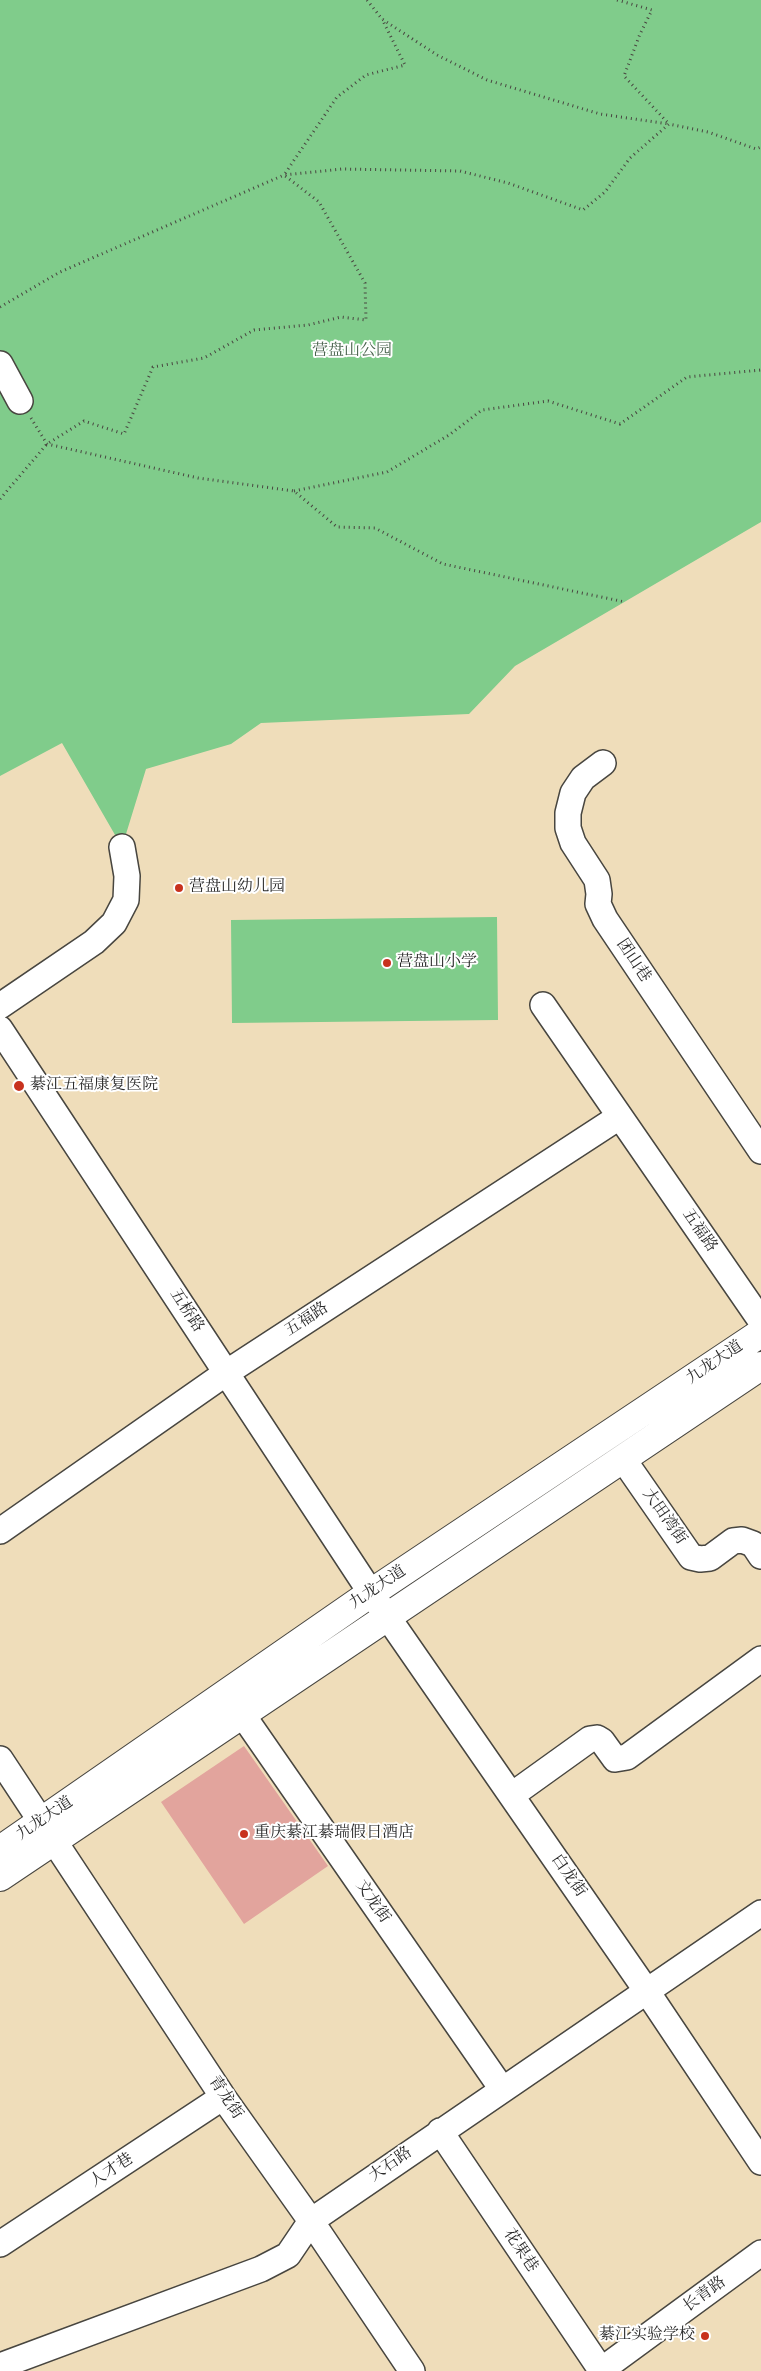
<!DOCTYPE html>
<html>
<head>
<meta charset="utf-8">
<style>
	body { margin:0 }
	canvas { display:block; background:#efddba }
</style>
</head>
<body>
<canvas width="761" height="2371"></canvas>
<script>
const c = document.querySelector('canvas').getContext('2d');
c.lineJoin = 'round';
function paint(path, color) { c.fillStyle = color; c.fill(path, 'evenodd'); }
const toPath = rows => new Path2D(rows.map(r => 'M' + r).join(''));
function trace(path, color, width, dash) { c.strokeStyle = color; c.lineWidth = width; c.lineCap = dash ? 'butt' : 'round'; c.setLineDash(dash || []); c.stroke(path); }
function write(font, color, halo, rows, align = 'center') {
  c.font = font + ' "IM FELL Double Pica","Noto Serif SC",serif'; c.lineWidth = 4; c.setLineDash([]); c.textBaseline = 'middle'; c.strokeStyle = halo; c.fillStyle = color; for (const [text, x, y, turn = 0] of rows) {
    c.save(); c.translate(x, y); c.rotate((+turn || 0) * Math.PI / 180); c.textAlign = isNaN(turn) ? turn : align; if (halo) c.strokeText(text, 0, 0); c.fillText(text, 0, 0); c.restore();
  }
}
const green = toPath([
	[0,0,761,0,761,522,515,666,469,714,261,723,231,744,146,769,122,847,62,743,0,776],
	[497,917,498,1020,232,1023,231,920]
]);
const building = toPath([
	[244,1746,328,1866,244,1924,161,1802]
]);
const path = toPath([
	[367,0,382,19,437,55,487,80,600,114,669,124],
	[617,0,652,10,640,34,624,76,669,124],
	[0,307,60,272,284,175,342,169,460,171,508,183,583,210,605,192,630,158,669,124,708,132,756,149,761,147],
	[31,418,47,444,198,478,294,491,337,527,375,528,443,564,625,602],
	[294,491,387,472,449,435,482,410,548,401,620,424,687,377,761,370],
	[0,499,47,444,84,421,124,434,153,367,204,358,254,330,308,325,341,317,366,320,365,283,319,202,284,175,337,97,366,75,405,65,382,19]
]);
const minor = toPath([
	[0,364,20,401],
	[603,763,583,778,573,793,568,813,568,828,573,843,597,880,599,894,598,904,605,919,761,1151],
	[543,1005,761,1321],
	[0,1006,94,942,114,923,126,900,127,876,122,847],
	[0,1029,371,1593,646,1990,761,2162],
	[623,1459,691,1557,700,1559,710,1558,733,1541,742,1540,753,1544,761,1556],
	[0,1531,226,1373,619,1117],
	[242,1714,502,2089],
	[0,1759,223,2097,311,2221,412,2371],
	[512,1795,590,1739,597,1738,602,1741,615,1759,627,1757,761,1659],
	[440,2131,601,2370],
	[0,2244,223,2097],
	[0,2366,261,2269,288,2255,311,2221,761,1913],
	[600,2371,761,2253]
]);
const major = toPath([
	[0,1850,371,1593,761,1333],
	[0,1877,761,1366]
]);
const markers = [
	[179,888,5,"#c8321e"],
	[387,963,5,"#c8321e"],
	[19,1086,6,"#c8321e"],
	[244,1834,5,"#c8321e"],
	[705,2336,5,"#c8321e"]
];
const parkNames = [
	["营盘山公园",352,352]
];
const poiNames = [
	["营盘山幼儿园",189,888],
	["营盘山小学",397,963],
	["綦江五福康复医院",30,1086],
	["重庆綦江綦瑞假日酒店",254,1834],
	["綦江实验学校",695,2336,"right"]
];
const streetNames = [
	["团山巷",633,961,56],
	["五福路",699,1231,55],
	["五桥路",186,1311,57],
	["五福路",307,1320,-33],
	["九龙大道",715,1363,-34],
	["大田湾街",664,1517,55],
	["九龙大道",378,1588,-34],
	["九龙大道",45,1819,-34],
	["白龙街",568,1876,55],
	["文龙街",372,1902,55],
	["青龙街",225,2098,56],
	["大石路",391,2165,-35],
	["人才巷",112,2171,-33],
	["花果巷",520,2251,56],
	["长青路",705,2295,-36]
];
paint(green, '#80cc8b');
paint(building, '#e2a49d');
trace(minor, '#484640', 28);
trace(major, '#484640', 30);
trace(path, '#484640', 3, [1, 4]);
trace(minor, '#fff', 25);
trace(major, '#fff', 28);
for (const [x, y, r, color] of markers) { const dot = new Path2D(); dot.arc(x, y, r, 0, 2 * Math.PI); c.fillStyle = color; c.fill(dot); trace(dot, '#fff', 2); }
write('16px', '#49634d', '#fff', parkNames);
write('16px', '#2b2b2b', '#fff', poiNames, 'left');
write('16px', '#2b2b2b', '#fff', streetNames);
</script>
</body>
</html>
